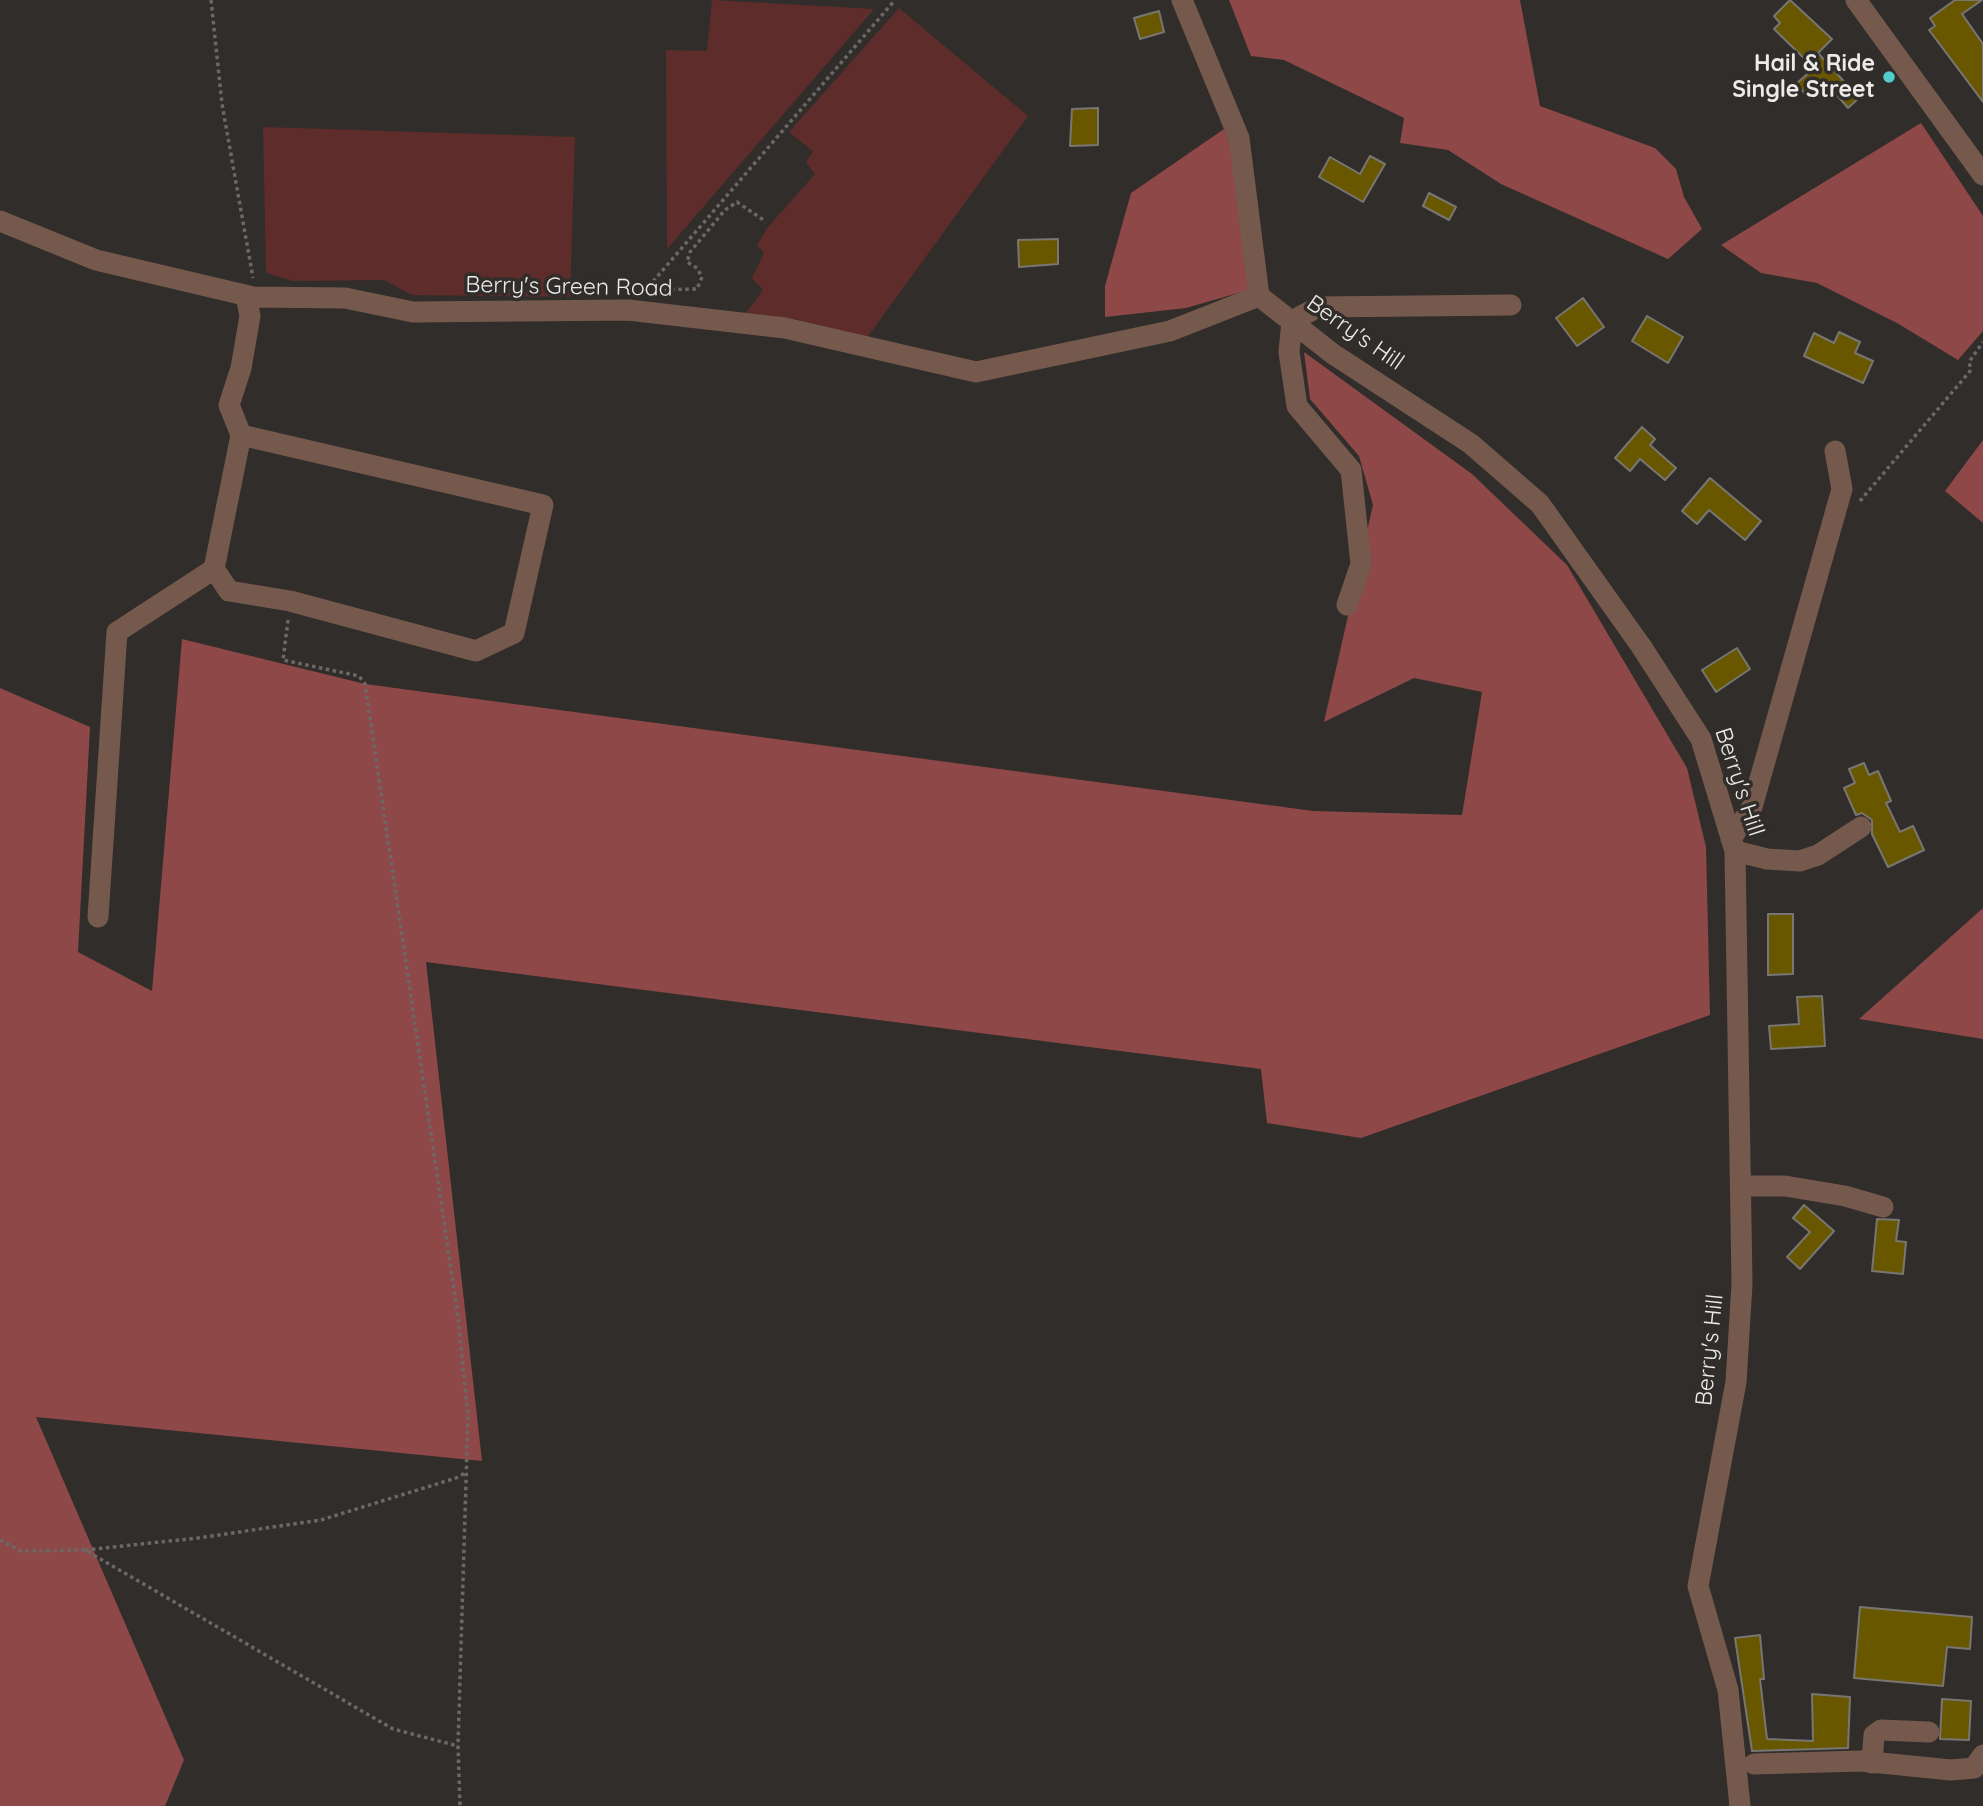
<!DOCTYPE html>
<html>
<head>
<meta charset="utf-8">
<style>
	body { margin:0 }
	canvas { display:block; background:#302d2a }
</style>
</head>
<body>
<canvas width="1983" height="1806"></canvas>
<script>
const c = document.querySelector('canvas').getContext('2d');
c.lineJoin = 'round';
function paint(path, color) { c.fillStyle = color; c.fill(path, 'evenodd'); }
const toPath = rows => new Path2D(rows.map(r => 'M' + r).join(''));
function trace(path, color, width, dash) { c.strokeStyle = color; c.lineWidth = width; c.lineCap = dash ? 'butt' : 'round'; c.setLineDash(dash || []); c.stroke(path); }
function write(font, color, halo, rows, align = 'center') {
  c.font = font + ' Quicksand,sans-serif'; c.lineWidth = 7; c.setLineDash([]); c.textBaseline = 'middle'; c.strokeStyle = halo; c.fillStyle = color; for (const [text, x, y, turn = 0] of rows) {
    c.save(); c.translate(x, y); c.rotate((+turn || 0) * Math.PI / 180); c.textAlign = isNaN(turn) ? turn : align; if (halo) c.strokeText(text, 0, 0); c.fillText(text, 0, 0); c.restore();
  }
}
const green = toPath([
	[712,0,874,9,667,249,666,50,707,51],
	[899,8,1028,116,866,339,795,319,742,318,763,290,752,278,764,253,757,245,768,227,815,174,806,163,813,151,789,132],
	[263,127,575,137,570,297,412,295,384,280,293,281,266,273]
]);
const forest = toPath([
	[1229,0,1520,0,1540,106,1655,148,1676,169,1684,197,1702,229,1668,259,1501,184,1448,150,1400,143,1404,118,1284,60,1251,56],
	[1921,123,1983,216,1983,331,1958,360,1897,323,1817,283,1761,273,1721,245],
	[1224,129,1237,161,1252,289,1186,308,1105,317,1105,286,1131,193],
	[1304,352,1472,474,1567,565,1687,768,1706,847,1710,1015,1361,1138,1267,1123,1261,1069,426,962,482,1461,36,1417,184,1760,165,1806,0,1806,0,688,90,727,78,952,152,991,182,639,365,684,1313,811,1462,815,1482,692,1414,678,1324,722,1373,505,1359,456,1310,399],
	[1983,440,1983,523,1945,491],
	[1983,908,1983,1039,1859,1019]
]);
const building = toPath([
	[1790,0,1832,39,1818,53,1859,98,1848,108,1824,80,1807,96,1796,84,1814,68,1774,29,1780,23,1774,16,1790,0],
	[1955,0,1982,0,1962,14,1983,44,1983,102,1929,30,1935,26,1930,18,1955,0],
	[1159,11,1164,32,1140,39,1134,18,1159,11],
	[1098,108,1098,145,1070,146,1072,109,1098,108],
	[1370,156,1385,164,1363,202,1319,177,1330,157,1360,174,1370,156],
	[1429,193,1456,207,1449,220,1423,206,1429,193],
	[1058,239,1058,264,1019,267,1018,240,1058,239],
	[1583,298,1604,327,1577,346,1556,318,1583,298],
	[1647,316,1683,337,1668,363,1632,341,1647,316],
	[1839,332,1860,342,1855,353,1873,361,1863,383,1804,356,1814,333,1834,343,1839,332],
	[1642,427,1655,439,1650,445,1676,468,1665,480,1640,459,1630,471,1615,458,1642,427],
	[1710,478,1761,521,1745,540,1709,510,1697,524,1682,511,1710,478],
	[1737,648,1750,669,1716,692,1702,670,1737,648],
	[1864,763,1869,775,1878,771,1891,801,1886,803,1900,832,1913,826,1924,850,1888,867,1872,834,1872,820,1862,813,1856,815,1844,788,1855,783,1849,769,1864,763],
	[1768,914,1793,914,1793,974,1768,975,1768,914],
	[1822,996,1825,1046,1771,1049,1769,1026,1799,1024,1797,997,1822,996],
	[1804,1205,1834,1231,1800,1269,1787,1257,1810,1232,1793,1218,1804,1205],
	[1877,1219,1899,1220,1896,1241,1906,1242,1903,1274,1872,1271,1877,1219],
	[1860,1607,1972,1617,1970,1649,1947,1647,1943,1686,1854,1678,1860,1607],
	[1760,1635,1764,1679,1760,1679,1767,1739,1813,1741,1812,1694,1850,1697,1848,1748,1752,1751,1735,1638,1760,1635],
	[1942,1699,1971,1701,1969,1740,1940,1739,1942,1699]
]);
const path = toPath([
	[211,0,222,104,253,278],
	[644,292,895,0],
	[652,294,656,290,697,289,702,277,697,268,687,262,690,252,725,210,737,202,765,221],
	[1860,501,1971,370,1969,362,1983,342],
	[288,620,283,660,359,676,365,684,458,1317,468,1416,458,1746,460,1806],
	[0,1540,21,1551,85,1550,393,1729,458,1746],
	[85,1550,198,1538,321,1520,456,1478,465,1473]
]);
const minor = toPath([
	[1182,0,1239,138,1259,296,1333,354,1471,444,1540,504,1641,646,1701,739,1735,851,1742,1284,1736,1382,1698,1586,1728,1690,1740,1806],
	[1856,0,1983,175],
	[0,221,96,260,253,297,345,298,413,312,628,310,785,328,976,372,1170,331,1259,296],
	[241,435,543,505,514,633,476,651,290,601,229,591,214,569,241,435,229,405,241,368,250,316,246,296],
	[1347,605,1361,564,1351,470,1297,406,1289,352,1292,321,1318,307,1511,305],
	[1731,839,1752,807,1842,489,1835,451],
	[1735,851,1767,859,1800,861,1818,855,1861,827],
	[98,917,117,632,214,569],
	[1741,1186,1785,1186,1845,1196,1883,1207],
	[1872,1763,1874,1735,1881,1730,1929,1732],
	[1754,1764,1861,1761,1951,1770,1974,1768,1983,1755]
]);
const markers = [
	[1889,77,7,"#53cdca"]
];
const poiNames = [
	["Hail & Ride",1875,64],
	["Single Street",1875,90]
];
const streetNames = [
	["Berry's Green Road",569,287,1],
	["Berry's Hill",1355,333,35],
	["Berry's Hill",1739,782,72],
	["Berry's Hill",1710,1350,-84]
];
paint(green, '#5e2c2b');
paint(forest, '#8e4847');
paint(building, '#695700');
trace(building, '#777672', 2);
trace(path, '#6b6865', 3.5, [3.5, 3.5]);
trace(minor, '#75594c', 21);
for (const [x, y, r, color] of markers) { const dot = new Path2D(); dot.arc(x, y, r, 0, 2 * Math.PI); c.fillStyle = color; c.fill(dot); trace(dot, '#302d2a', 2.5); }
write('bold 23px', '#edebe9', '#302d2a', poiNames, 'right');
write('23px', '#edebe9', '#302d2a', streetNames);
</script>
</body>
</html>
